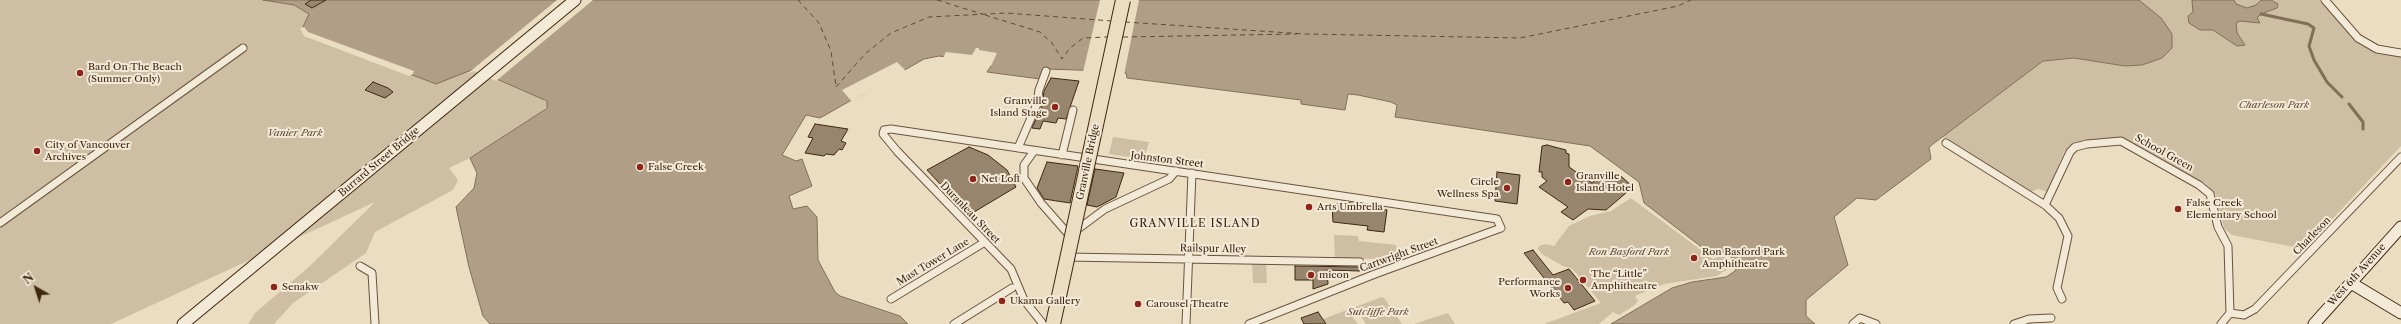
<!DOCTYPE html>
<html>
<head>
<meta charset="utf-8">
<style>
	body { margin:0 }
	#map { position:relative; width:2401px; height:324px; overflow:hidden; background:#ebddc2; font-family:"Libre Caslon Text",serif }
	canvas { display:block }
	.north { position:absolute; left:16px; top:268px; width:40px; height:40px; -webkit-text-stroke:3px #f2e9d7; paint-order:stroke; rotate:321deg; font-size:11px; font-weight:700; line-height:16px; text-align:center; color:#3e2611 }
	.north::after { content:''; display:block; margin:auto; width:14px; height:18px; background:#3e2611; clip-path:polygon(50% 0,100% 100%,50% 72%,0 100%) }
</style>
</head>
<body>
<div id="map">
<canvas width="2401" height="324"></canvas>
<div class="north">N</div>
</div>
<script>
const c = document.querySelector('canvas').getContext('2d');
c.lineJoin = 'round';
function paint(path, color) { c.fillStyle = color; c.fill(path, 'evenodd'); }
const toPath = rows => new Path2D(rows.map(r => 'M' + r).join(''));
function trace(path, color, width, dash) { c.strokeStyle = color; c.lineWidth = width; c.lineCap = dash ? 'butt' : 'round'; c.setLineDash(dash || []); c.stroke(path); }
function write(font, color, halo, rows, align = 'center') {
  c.font = font + ' "Libre Caslon Text",serif'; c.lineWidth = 4; c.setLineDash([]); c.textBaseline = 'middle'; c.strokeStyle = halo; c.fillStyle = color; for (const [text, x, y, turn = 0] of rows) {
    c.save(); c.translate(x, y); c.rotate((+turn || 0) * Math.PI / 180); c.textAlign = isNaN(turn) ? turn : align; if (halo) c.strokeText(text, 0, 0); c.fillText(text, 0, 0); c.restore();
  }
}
const green = toPath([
	[0,0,263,0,294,5,309,14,303,29,474,69,543,99,548,104,543,111,470,158,449,168,458,180,453,190,375,232,366,253,293,303,274,324,248,324,255,313,310,266,375,202,111,324,0,324,0,227,21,210,235,58,226,56,0,218],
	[2139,0,2322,0,2354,37,2401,55,2401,146,2304,249,2232,235,2224,228,2216,195,2206,184,2128,140,2070,148,2064,152,2047,192,2039,189,2030,192,1942,137,2043,61,2074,58,2125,66,2142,65,2161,18],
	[1113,137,1149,142,1144,159,1109,154],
	[1631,198,1713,259,1720,256,1725,257,1732,266,1717,276,1664,284,1635,296,1638,301,1635,305,1619,315,1613,312,1599,324,1544,324,1601,303,1577,274,1571,268,1563,266,1542,254,1538,249,1539,246,1546,244,1554,246,1569,226,1590,216,1611,211],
	[1334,235,1358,236,1359,244,1359,241,1396,245,1397,253,1382,259,1335,258],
	[1252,263,1266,263,1267,283,1253,283],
	[1382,297,1385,299,1402,324,1366,324,1355,307],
	[1347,310,1358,324,1326,324,1323,319],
	[1448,313,1455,324,1414,324]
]);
const water = toPath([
	[263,0,2139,0,2161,18,2172,34,2172,48,2162,58,2142,65,2125,66,2074,58,2043,61,1929,147,1931,159,1876,200,1857,198,1834,217,1848,265,1806,300,1806,316,1815,324,1611,324,1672,288,1692,282,1726,277,1735,271,1738,264,1729,255,1718,252,1712,255,1644,203,1639,182,1590,146,1395,117,1397,105,1391,102,1358,95,1348,94,1345,110,1301,104,1301,100,1127,78,1126,73,1108,71,1045,69,1040,79,987,72,991,66,988,63,939,56,924,59,820,118,806,115,782,155,796,161,802,159,812,186,789,196,793,209,807,206,817,217,818,260,835,292,840,296,900,316,908,324,490,324,483,316,469,267,456,207,474,188,477,173,470,158,543,111,547,108,547,101,474,69,436,84,305,34,302,29,309,14,294,5,263,0],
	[2192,0,2234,0,2236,4,2247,8,2256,5,2261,0,2271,0,2278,4,2277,8,2261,14,2257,18,2260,23,2240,21,2236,23,2237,33,2245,45,2237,46,2213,30,2200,30,2189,23,2188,16,2193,12,2192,0]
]);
const pier = toPath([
	[557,0,593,0,496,81,474,71,467,74],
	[1100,0,1139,0,1124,75,1083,72],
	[304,27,308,32,414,71,413,74,409,76,304,36,300,28],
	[976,48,979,48,979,50,997,53,991,66,943,58,946,52,972,55],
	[897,62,906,71,858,97,853,103,842,90]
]);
const stream = toPath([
	[2261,14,2308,24,2314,28,2309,46,2314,60,2327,82,2342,97],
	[2349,104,2363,122,2363,129]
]);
const ferry = toPath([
	[798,0,819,23,831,51,836,86],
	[937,0,982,14],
	[985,15,1040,32,1052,43,1062,59,1069,49,1083,38,1107,37],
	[1125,22,1305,34,1520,38,1678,6,1691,0],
	[1123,37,1297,34],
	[836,87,865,54,891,33,929,17,1006,13,1112,21]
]);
const building = toPath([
	[311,0,326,0,312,8,305,4,311,0],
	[1051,78,1079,81,1066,119,1058,118,1056,123,1043,121,1040,129,1032,128,1042,106,1044,91,1051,78],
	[373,82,388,88,393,92,385,98,365,90,373,82],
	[815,124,848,129,841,141,846,143,842,150,839,149,834,155,826,154,824,156,805,153,813,138,808,137,815,124],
	[1547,145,1566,150,1566,153,1569,154,1569,167,1592,183,1608,170,1622,177,1633,187,1606,210,1588,209,1573,220,1561,212,1568,207,1539,187,1547,181,1542,177,1542,172,1539,172,1542,146,1547,145],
	[969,147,988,155,1007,170,1016,187,969,215,927,170,969,147],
	[1047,162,1078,166,1070,203,1044,199,1037,188,1047,162],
	[1095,169,1124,173,1116,197,1097,207,1087,205,1095,169],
	[1497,172,1520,175,1517,204,1495,201,1497,172],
	[1345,202,1387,210,1384,232,1367,230,1368,226,1333,222,1332,205,1345,202],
	[1533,250,1553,275,1569,269,1595,301,1574,310,1568,302,1564,303,1524,253,1533,250],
	[1295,266,1360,267,1360,271,1327,270,1328,284,1313,289,1313,280,1295,280,1295,266],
	[1318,312,1326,324,1304,324,1301,318,1318,312]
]);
const street = toPath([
	[2325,0,2358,38,2377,49,2401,53],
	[1946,143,2045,205,2059,218,2068,236,2057,288,2062,299],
	[1018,148,1037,104,1039,90,1046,71],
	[1034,151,1024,165,1024,178,1041,203,1070,236],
	[1062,155,1073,110],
	[2045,205,2070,152,2075,147,2087,144,2121,141,2199,185,2210,194,2218,227,2228,246,2230,313,2221,324],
	[0,223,243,48],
	[1074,232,1105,209,1169,179,1176,171],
	[1067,257,1360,262],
	[360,266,372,273,375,324],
	[891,299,985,242],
	[2230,313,2244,315,2255,309,2401,157],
	[954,324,1012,288],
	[1043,324,1024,300,1011,269,897,151,883,134,884,130,891,129,1497,219,1501,228,1375,274,1249,324],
	[1186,324,1192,173],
	[1853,324,1860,318,1876,324],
	[2014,324,2029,319,2051,318]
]);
const secondary = toPath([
	[2351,283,2401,313],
	[183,324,575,0],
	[2314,324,2401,227]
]);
const highwayBridge = toPath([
	[1053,324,1123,0]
]);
const markers = [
	[80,73,4,"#8f2418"],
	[1055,107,4,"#8f2418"],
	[37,151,4,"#8f2418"],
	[640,167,4,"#8f2418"],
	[973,179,4,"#8f2418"],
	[1568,182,4,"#8f2418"],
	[1507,188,4,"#8f2418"],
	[1309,207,4,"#8f2418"],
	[2178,209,4,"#8f2418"],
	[1694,258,4,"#8f2418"],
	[1311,275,4,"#8f2418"],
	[1583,280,4,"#8f2418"],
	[274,287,4,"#8f2418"],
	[1568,288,4,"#8f2418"],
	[1002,301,4,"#8f2418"],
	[1138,304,4,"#8f2418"]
];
const poiNames = [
	["Bard On The Beach",88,67],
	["(Summer Only)",88,79],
	["Granville",1047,101,"right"],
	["Island Stage",1047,113,"right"],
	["City of Vancouver",45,145],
	["Archives",45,157],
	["False Creek",648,167],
	["Granville",1576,176],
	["Island Hotel",1576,188],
	["Net Loft",981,179],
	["Circle",1499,182,"right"],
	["Wellness Spa",1499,194,"right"],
	["False Creek",2186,203],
	["Elementary School",2186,215],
	["Arts Umbrella",1317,207],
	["Ron Basford Park",1702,252],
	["Amphitheatre",1702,264],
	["The “Little”",1591,274],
	["Amphitheatre",1591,286],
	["micon",1319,275],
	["Performance",1560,282,"right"],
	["Works",1560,294,"right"],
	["Senakw",282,287],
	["Ukama Gallery",1010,301],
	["Carousel Theatre",1146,304]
];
const parkNames = [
	["Charleson Park",2274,105],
	["Vanier Park",295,133],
	["Ron Basford Park",1629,252],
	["Sutcliffe Park",1378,312]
];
const streetNames = [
	["School Green",2164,153,29],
	["Johnston Street",1167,160,7],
	["Burrard Street Bridge",379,162,-40],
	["Granville Bridge",1088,162,-78],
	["Duranleau Street",970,213,46],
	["Charleson",2312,236,-46],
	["Railspur Alley",1213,249,1],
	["Cartwright Street",1399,255,-20],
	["Mast Tower Lane",933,262,-31],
	["West 6th Avenue",2357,275,-48]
];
const neighbourhoodNames = [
	["GRANVILLE ISLAND",1195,224]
];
paint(green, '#cebea4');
paint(water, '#b09f86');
trace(water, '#826f57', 1);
paint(pier, '#ebddc2');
trace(stream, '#826f57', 3);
trace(ferry, '#604a34', 1, [5, 4]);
paint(building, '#98856d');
trace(building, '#3e2611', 1);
trace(street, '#69543d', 9);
trace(secondary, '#3e2611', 13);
trace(street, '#f2e9d7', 7);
trace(secondary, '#f2e9d7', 11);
trace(highwayBridge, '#3e2611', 16, []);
trace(highwayBridge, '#ebddc2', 14);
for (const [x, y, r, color] of markers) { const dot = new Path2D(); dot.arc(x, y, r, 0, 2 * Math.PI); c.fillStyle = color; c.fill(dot); trace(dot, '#f2e9d7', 1.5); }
write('10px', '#3e2611', '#f2e9d7', poiNames, 'left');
write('italic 10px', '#624c36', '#f2e9d7', parkNames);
write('10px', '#3e2611', '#f2e9d7', streetNames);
c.letterSpacing = '1px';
write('11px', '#3e2611', '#f2e9d7', neighbourhoodNames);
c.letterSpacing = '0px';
</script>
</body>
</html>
